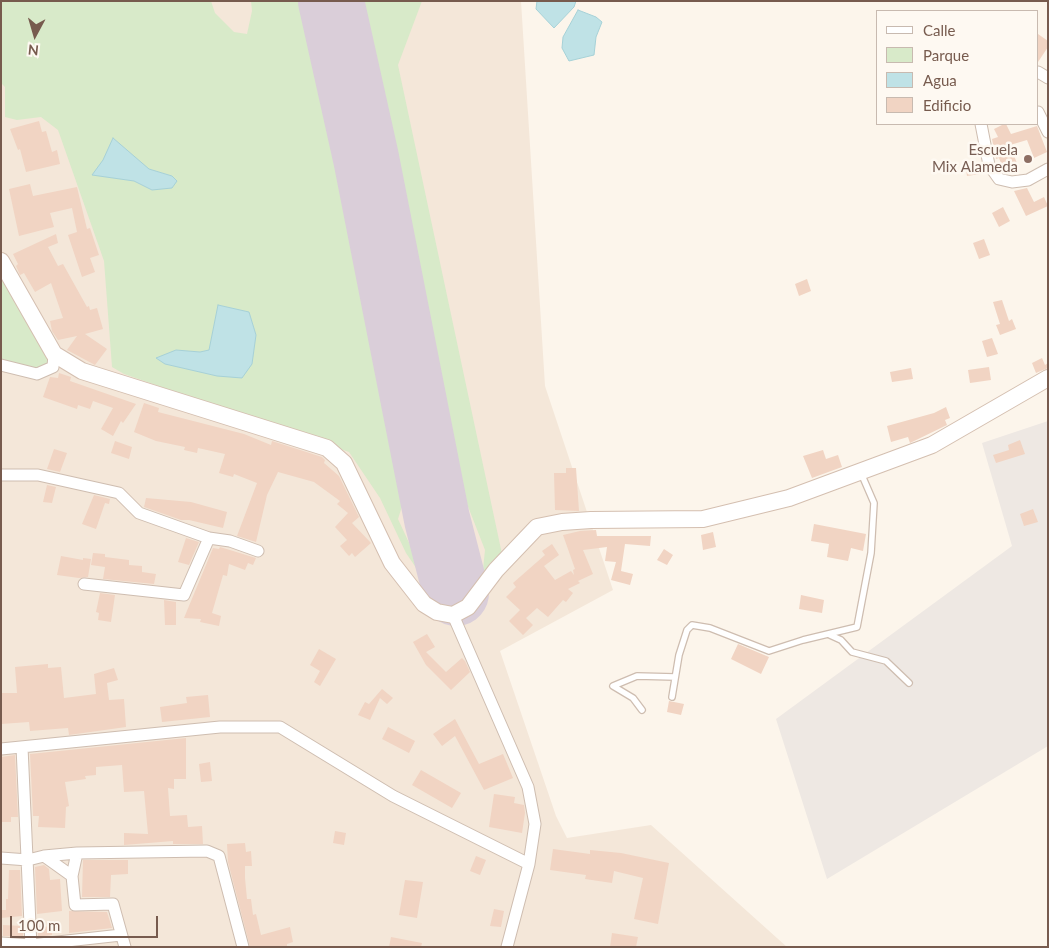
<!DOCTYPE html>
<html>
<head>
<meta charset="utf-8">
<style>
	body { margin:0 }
	#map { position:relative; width:1049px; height:948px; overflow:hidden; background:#fcf5eb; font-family:Lato,sans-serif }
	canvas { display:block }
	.frame { position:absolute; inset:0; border:2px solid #775b4e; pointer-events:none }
	.legend { position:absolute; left:876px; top:10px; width:162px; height:115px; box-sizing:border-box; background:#fef9f2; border:1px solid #c8bab0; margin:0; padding:6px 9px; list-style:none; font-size:15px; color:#775b4e }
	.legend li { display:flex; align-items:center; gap:10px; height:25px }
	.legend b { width:25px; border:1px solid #c8bab0 }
	.north { position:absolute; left:10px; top:10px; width:50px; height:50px; -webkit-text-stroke:4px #fef9f2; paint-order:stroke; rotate:186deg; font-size:14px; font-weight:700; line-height:20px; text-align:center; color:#775b4e }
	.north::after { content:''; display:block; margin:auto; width:18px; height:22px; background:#775b4e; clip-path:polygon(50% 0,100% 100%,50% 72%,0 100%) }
	.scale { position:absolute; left:10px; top:916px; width:148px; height:22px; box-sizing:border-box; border:2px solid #775b4e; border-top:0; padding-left:6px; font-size:15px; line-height:18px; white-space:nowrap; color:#775b4e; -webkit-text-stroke:4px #fef9f2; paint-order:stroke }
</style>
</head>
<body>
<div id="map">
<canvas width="1049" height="948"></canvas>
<div class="frame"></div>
<ul class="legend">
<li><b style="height:6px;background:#fff"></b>Calle</li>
<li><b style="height:14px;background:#d8eac9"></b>Parque</li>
<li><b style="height:14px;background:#bfe2e6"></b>Agua</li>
<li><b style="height:14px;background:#f1d4c3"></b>Edificio</li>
</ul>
<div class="north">N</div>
<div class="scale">100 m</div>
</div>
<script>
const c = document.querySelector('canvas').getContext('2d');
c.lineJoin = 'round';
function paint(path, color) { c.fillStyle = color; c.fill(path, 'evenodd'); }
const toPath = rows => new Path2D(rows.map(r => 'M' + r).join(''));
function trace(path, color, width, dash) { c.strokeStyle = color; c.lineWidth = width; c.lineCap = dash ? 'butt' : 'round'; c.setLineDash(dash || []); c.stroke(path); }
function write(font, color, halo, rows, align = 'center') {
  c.font = font + ' Lato,sans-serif'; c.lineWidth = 5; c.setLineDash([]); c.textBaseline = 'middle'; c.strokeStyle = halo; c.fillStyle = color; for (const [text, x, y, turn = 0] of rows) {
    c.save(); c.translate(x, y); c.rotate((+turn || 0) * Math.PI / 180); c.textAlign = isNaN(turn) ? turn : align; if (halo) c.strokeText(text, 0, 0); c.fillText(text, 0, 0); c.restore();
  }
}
const residential = toPath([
	[1,1,521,1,545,386,613,590,500,651,556,816,567,838,651,825,787,947,1,947]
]);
const industrial = toPath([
	[1048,421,1048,746,827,879,776,719,1012,546,982,443]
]);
const green = toPath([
	[1,1,211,1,215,13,234,32,247,34,252,11,251,1,313,1,412,475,398,519,423,573,446,595,464,597,483,569,485,550,453,468,449,461,350,1,422,1,398,65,502,554,469,599,455,601,437,593,423,578,406,553,380,498,349,452,124,374,112,367,104,261,58,130,41,117,17,120,5,117,5,87,1,83],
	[113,138,149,169,172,176,152,190,134,181,93,175,103,160],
	[218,305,249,312,256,335,252,364,217,376,165,364,157,358,176,350,200,352,209,350],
	[1,261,53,367,37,374,1,365]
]);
const water = toPath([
	[537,1,576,1,574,7,554,28,536,9,537,1],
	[578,10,596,17,602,22,596,37,594,55,569,61,562,48,563,37,578,10],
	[113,138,149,169,172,176,177,181,172,188,152,190,134,181,92,175,103,160,113,138],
	[218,305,249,312,256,335,252,364,242,378,217,376,165,364,156,358,176,350,200,352,209,350,218,305]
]);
const runway = toPath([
	[331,1,366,158,437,519,456,593]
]);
const building = toPath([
	[1038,34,1048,41,1048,47,1038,62],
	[39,121,42,132,46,131,52,152,57,150,60,164,26,172,20,149,18,150,10,129],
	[1004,124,1006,124,1011,134,1037,126,1047,152,1034,158,1027,140,1010,145,1018,166,1004,171,999,158,996,159,992,139,998,137,994,129],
	[978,162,980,174,967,176,965,163],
	[30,184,33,196,77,187,87,229,90,228,99,255,90,258,95,272,82,277,68,235,77,232,72,208,50,213,54,227,19,236,9,189],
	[1027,188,1034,202,1044,197,1048,206,1026,216,1014,191],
	[1003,207,1010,221,999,227,992,213],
	[56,234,58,243,48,247,58,266,63,264,87,307,89,306,90,310,97,308,103,329,85,334,107,349,95,365,67,350,77,336,58,340,52,331,50,321,63,318,51,283,35,292,24,273,20,275,16,266,18,264,13,254],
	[984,239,990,255,979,259,973,243],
	[807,279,811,291,799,296,795,284],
	[1002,300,1009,321,1012,319,1016,329,1000,335,996,325,1000,324,993,302],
	[992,338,998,354,987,357,982,341],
	[1042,358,1045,365,1048,363,1048,368,1036,373,1032,363],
	[989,367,991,380,970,383,968,370],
	[911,368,913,379,892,382,890,372],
	[59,373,71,377,70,381,136,404,123,423,121,421,113,436,101,429,113,408,93,401,90,409,78,405,77,409,43,397,50,377,58,378],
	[144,403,159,408,158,412,244,434,271,445,272,441,322,457,325,460,324,463,339,476,359,517,352,523,371,543,355,557,352,553,349,556,340,546,347,540,335,527,348,513,337,504,340,501,314,482,278,472,267,495,256,542,237,536,257,483,234,474,233,477,219,473,225,454,198,448,197,453,184,450,185,447,156,441,134,432],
	[946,407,950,418,945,420,947,425,910,443,908,437,891,442,887,426,934,413],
	[1020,440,1025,454,996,463,993,455,1009,450,1008,445],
	[115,441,132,447,129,459,111,453],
	[54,449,67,453,60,472,47,469],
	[823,450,826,459,838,455,842,467,812,478,803,456],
	[566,468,576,468,579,511,555,510,554,473,566,473],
	[47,485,56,487,52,503,43,502],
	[94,495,110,499,109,504,105,503,96,529,82,524],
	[146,498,191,502,227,512,223,528,189,520,181,520,144,507],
	[1033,509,1038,522,1024,526,1020,514],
	[814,524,866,534,863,551,851,548,848,561,827,557,829,544,811,541],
	[596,530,597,536,651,536,650,546,625,544,621,571,633,574,630,585,611,580,616,562,605,561,607,547,583,550,593,574,578,581,580,583,568,589,573,593,566,602,563,600,548,617,537,608,526,618,533,625,523,635,509,621,520,610,506,597,516,587,513,583,545,555,542,551,552,544,559,555,544,566,555,580,571,571,574,575,573,570,575,569,563,535,580,531],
	[713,532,716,547,703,550,701,535],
	[186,538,199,542,189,565,178,562],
	[220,547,256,558,253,565,248,563,245,570,229,564,227,576,223,575,212,613,221,616,219,626,200,622,201,619,184,618,213,548,219,549],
	[664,549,673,555,667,565,657,560],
	[93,553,105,554,105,557,129,560,129,565,142,566,142,572,156,574,154,584,103,579,105,567,91,565],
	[61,556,83,560,83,558,91,559,88,577,79,578,57,575],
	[100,593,115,595,111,622,98,620,99,613,96,612],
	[801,595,824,600,822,613,799,609],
	[164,600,176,602,176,625,165,625],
	[427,634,435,647,426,652,446,672,462,658,465,661,470,672,451,690,426,665,413,642],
	[738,644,769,657,761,674,731,659],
	[319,649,336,659,320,686,314,682,320,671,310,665],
	[48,664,48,668,61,667,64,698,96,694,94,674,114,668,118,680,107,683,109,700,124,699,126,727,69,735,68,728,30,731,29,722,1,724,1,693,17,693,15,667],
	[382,689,393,698,387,704,380,698,370,720,358,715,365,702,369,704],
	[208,695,210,717,162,722,160,707,187,703,186,697],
	[669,701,684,704,681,715,667,712],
	[455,719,479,764,503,754,513,778,484,790,455,736,442,746,433,734],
	[388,727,415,741,409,753,382,739],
	[186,738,186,779,174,779,174,789,168,788,170,816,187,815,188,827,202,826,203,844,173,844,173,841,124,845,124,833,148,834,144,791,124,792,122,765,96,767,96,775,85,776,86,779,65,782,69,806,66,807,65,828,38,827,39,816,33,816,30,754],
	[15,755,18,817,11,817,11,822,2,822,1,757],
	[210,762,212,781,201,782,199,764],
	[421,770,461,793,452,808,412,785],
	[494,794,515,797,514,803,524,805,525,813,522,833,489,827],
	[335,831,346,833,344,845,333,843],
	[245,843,246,852,251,851,252,866,245,866,245,878,247,899,251,899,253,915,256,914,261,935,290,927,293,942,287,944,287,947,250,947,228,862,227,844],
	[553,849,590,854,590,850,621,853,669,863,658,924,634,919,643,878,614,871,612,883,585,879,586,875,550,870],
	[476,856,486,860,480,875,470,871],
	[83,860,128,860,128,874,111,875,110,897,82,897],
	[44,865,49,869,50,880,60,879,62,911,37,914,35,867],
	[9,870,20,870,22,916,1,918,1,910,6,910,6,899,8,899],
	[405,880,423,882,417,918,399,915],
	[494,909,504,911,501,927,490,926],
	[69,911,107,912,112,928,69,933],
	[3,925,23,926,23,937,3,936],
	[38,926,52,927,52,935,38,937],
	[612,933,638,937,636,947,610,947],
	[391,937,422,943,421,947,389,947]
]);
const service = toPath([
	[830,635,841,640,852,652,886,661,909,683],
	[672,697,679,655,687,630,692,625,710,628,769,651,803,640,857,627,871,553,874,503,861,473],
	[642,710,633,698,613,686,637,676,675,677]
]);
const minor = toPath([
	[1038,72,1048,78],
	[1038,112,1048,132],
	[981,124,989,165,999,179,1012,182,1028,180,1048,169],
	[1,365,37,374,53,367,54,354],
	[1,475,38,475,119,493,139,513,209,538,230,541,258,551],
	[84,584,184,595,209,538],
	[453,615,528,787,535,824,529,864,507,947],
	[22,747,31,947],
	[1,749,220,727,280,727,393,796,529,864],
	[77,853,72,876,75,905,113,904,125,947],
	[44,856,72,876],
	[1,858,28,860,44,856,77,853,207,851,219,856,243,947],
	[1,943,31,945,121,935]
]);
const secondary = toPath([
	[1,261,54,354,82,371,327,448,344,463,392,563,424,604,437,612,453,615,468,607,496,570,537,527,562,522,591,520,703,519,789,498,932,445,1048,378]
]);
const markers = [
	[1028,159,5,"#8d6e63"]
];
const educationNames = [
	["Escuela",1018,150],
	["Mix Alameda",1018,167]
];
paint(residential, '#f4e7d9');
paint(industrial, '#eee8e3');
paint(green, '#d8eac9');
paint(water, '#bfe2e6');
trace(water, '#a6d1d7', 1);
trace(runway, '#daced9', 66);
paint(building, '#f1d4c3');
trace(service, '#cebdb0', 8);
trace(minor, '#cebdb0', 13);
trace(secondary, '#d4bfb0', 18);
trace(service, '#fff', 5.5);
trace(minor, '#fff', 11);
trace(secondary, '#fff', 16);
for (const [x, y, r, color] of markers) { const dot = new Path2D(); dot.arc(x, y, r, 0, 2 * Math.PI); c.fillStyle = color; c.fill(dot); trace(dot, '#fef9f2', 2); }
write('15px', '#785e54', '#fef9f2', educationNames, 'right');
</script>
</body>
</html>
